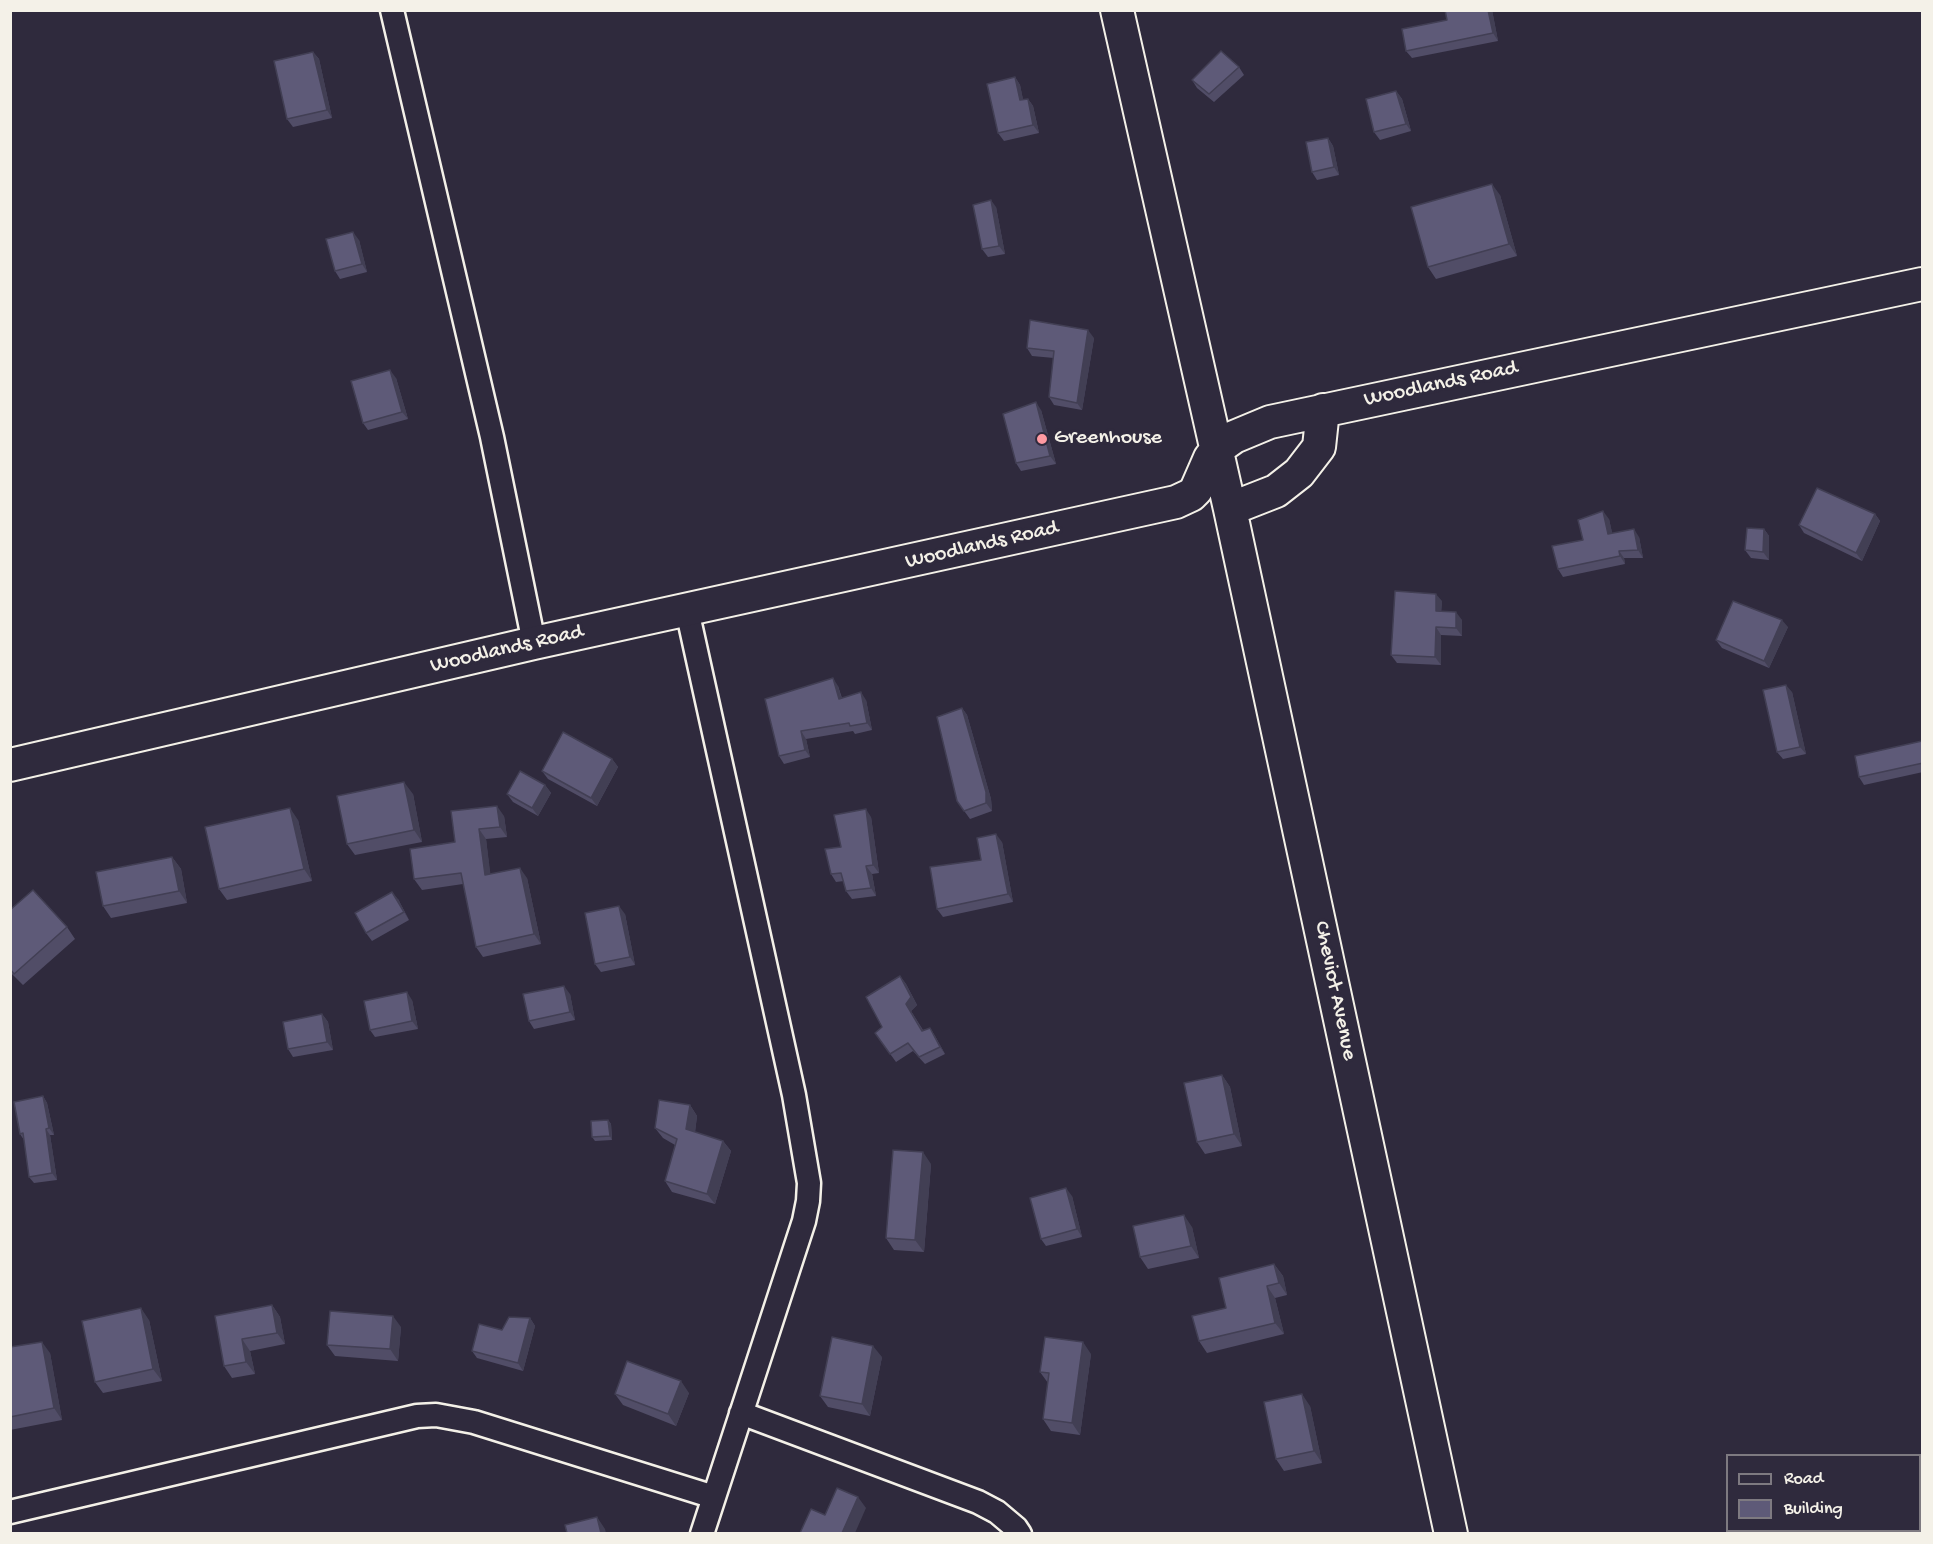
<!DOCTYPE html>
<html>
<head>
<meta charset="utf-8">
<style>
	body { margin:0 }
	#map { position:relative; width:1933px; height:1544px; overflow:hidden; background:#2f2a3d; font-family:"Gochi Hand",sans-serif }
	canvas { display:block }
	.frame { position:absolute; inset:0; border:12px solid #f4f1e8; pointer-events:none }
	.legend { position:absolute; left:1726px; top:1454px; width:195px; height:78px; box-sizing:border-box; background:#2f2a3d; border:2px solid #7e7a81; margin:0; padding:8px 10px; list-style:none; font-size:18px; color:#f4f1e8 }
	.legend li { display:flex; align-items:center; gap:12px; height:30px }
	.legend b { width:30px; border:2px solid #7e7a81 }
</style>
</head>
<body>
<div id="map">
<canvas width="1933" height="1544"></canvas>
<div class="frame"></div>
<ul class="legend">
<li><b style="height:8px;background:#2f2a3d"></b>Road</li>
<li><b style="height:16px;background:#5e5a78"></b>Building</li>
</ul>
</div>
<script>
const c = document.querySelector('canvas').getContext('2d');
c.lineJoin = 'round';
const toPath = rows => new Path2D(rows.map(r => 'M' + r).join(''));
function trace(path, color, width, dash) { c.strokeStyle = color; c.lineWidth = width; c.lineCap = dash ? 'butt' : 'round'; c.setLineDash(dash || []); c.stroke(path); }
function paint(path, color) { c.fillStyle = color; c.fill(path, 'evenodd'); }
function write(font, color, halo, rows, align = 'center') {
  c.font = font + ' "Gochi Hand",sans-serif'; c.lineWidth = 6; c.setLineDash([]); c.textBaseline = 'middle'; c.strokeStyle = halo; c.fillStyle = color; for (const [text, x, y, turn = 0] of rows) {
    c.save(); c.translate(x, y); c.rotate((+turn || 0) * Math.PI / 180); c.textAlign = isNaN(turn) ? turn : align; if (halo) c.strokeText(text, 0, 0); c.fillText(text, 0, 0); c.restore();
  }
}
const street = toPath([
	[392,10,492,437,534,643],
	[687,610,794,1095,809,1183,808,1201,804,1221,702,1534],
	[741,1413,978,1502,997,1512,1016,1528,1020,1534],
	[10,1512,417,1416,436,1415,474,1422,714,1497]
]);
const secondary = toPath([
	[1117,10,1230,509,1451,1534],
	[1230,509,1276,491,1299,473,1319,447,1323,410],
	[10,765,534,643,1176,502,1191,495,1196,490,1210,458,1217,449,1234,437,1270,422,1922,284]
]);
const wall = toPath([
	[1445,10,1492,10,1498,41,1412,58,1406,51,1447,20],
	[313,52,319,59,332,118,293,127,287,119],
	[1239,67,1244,75,1214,102,1197,88,1192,80],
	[1015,77,1020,85,1023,100,1028,99,1033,106,1039,133,1004,141,998,133],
	[1396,91,1402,99,1411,131,1380,140,1374,132],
	[1328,138,1333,146,1339,175,1317,180,1312,172],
	[1500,195,1517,256,1436,279,1428,267],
	[996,207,1005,254,988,257,982,249],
	[359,240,367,272,340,279,335,271],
	[1094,338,1082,410,1054,405,1049,397,1054,358,1032,356,1027,348],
	[396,378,408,419,368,430,363,423],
	[1041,410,1056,464,1021,471,1016,463],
	[1875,514,1880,521,1862,561,1804,533,1799,525],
	[1609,519,1612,533,1639,537,1643,558,1624,558,1625,564,1563,577,1558,569,1583,540],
	[1764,529,1769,536,1769,560,1751,558,1745,550],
	[1442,601,1441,611,1462,620,1462,636,1441,635,1441,665,1397,663,1391,655],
	[1788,627,1769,668,1722,648,1716,640],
	[838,686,842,698,866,700,872,730,855,734,853,731,806,739,810,757,784,764,779,756],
	[1792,692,1806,754,1783,759,1777,752],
	[962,708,967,715,991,799,992,811,970,819,957,801],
	[1923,741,1923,772,1864,785,1859,777],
	[612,759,618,767,597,806,548,779,542,771],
	[545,785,551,793,538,816,513,802,507,794],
	[413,794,422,842,355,855,347,844],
	[504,816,507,837,486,839,490,874,527,878,541,944,483,957,476,947,463,884,422,890,414,879,455,842],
	[871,817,879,873,872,874,876,896,852,899,846,891,844,881,836,882,831,874,841,847],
	[298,820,312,881,227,900,219,889],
	[1002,842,1013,902,943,917,937,909,981,860],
	[172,857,181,869,187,903,111,918,103,906],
	[398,899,409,920,372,941,366,933],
	[10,910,67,927,75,939,23,985,10,972],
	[625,914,635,965,601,972,595,964],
	[900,976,906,984,917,1005,911,1011,923,1030,930,1028,935,1036,945,1054,925,1064,913,1051,896,1062,875,1033,882,1027],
	[570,994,575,1020,534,1029,529,1021],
	[412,1000,418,1029,375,1037,370,1030],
	[322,1014,328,1022,333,1050,293,1057,288,1049],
	[1222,1075,1230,1087,1242,1146,1205,1154,1197,1142],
	[43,1096,47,1103,54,1135,50,1135,57,1180,34,1183,29,1177,24,1140,20,1134],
	[690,1105,697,1116,695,1132,723,1141,731,1151,715,1204,672,1192,665,1181,675,1145,663,1138,655,1128],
	[608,1120,611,1124,612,1140,595,1141,592,1137],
	[931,1164,924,1252,894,1250,886,1238],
	[1072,1196,1082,1237,1046,1246,1041,1239],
	[1192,1227,1199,1258,1148,1269,1140,1257],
	[1274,1264,1283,1276,1287,1295,1275,1298,1284,1334,1207,1353,1199,1341],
	[272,1305,280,1317,285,1344,250,1351,255,1374,232,1378,224,1366,215,1316],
	[530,1318,535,1326,523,1371,477,1358,472,1351,502,1330],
	[149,1320,162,1381,103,1393,95,1382],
	[401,1327,398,1361,335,1356,327,1345],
	[10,1347,50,1353,62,1420,10,1430],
	[1091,1354,1080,1435,1051,1431,1043,1419,1048,1383,1040,1372],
	[882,1357,870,1416,828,1407,820,1396],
	[689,1393,676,1426,623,1405,615,1394],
	[1310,1406,1322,1463,1284,1471,1276,1459]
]);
const shadedWall = toPath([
	[1488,10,1492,10,1498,41,1493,33],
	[313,52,319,59,332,118,327,110],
	[1015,77,1020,85,1025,108,1020,100],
	[1396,91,1402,99,1411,131,1406,124],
	[1028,99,1033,106,1039,133,1033,125],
	[1328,138,1333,146,1339,175,1334,167],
	[1492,184,1500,195,1517,256,1509,244],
	[991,200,996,207,1005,254,999,246],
	[353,232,359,240,367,272,362,264],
	[1088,330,1094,338,1082,410,1077,403],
	[390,370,396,378,408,419,402,412],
	[1036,402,1041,410,1056,464,1050,456],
	[1603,511,1609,519,1614,541,1608,534],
	[1875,514,1880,521,1862,561,1856,553],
	[1634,529,1639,537,1643,558,1638,550],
	[1764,529,1769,536,1769,560,1763,552],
	[1619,551,1624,558,1625,564,1620,556],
	[1436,594,1442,601,1441,618,1436,611],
	[1456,612,1462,620,1462,636,1456,628],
	[1782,620,1788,627,1769,668,1764,661],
	[1436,627,1441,635,1441,665,1435,657],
	[833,678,838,686,844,707,839,699],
	[1786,685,1792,692,1806,754,1800,747],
	[861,692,866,700,872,730,867,723],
	[962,708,967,715,991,799,992,811,986,803],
	[801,731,806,739,810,757,805,750],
	[612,759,618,767,597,806,591,798],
	[404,782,413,794,422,842,414,830],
	[545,785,551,793,538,816,532,808],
	[497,806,504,816,507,837,500,827],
	[290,808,298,820,312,881,304,869],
	[866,809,871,817,879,873,873,865],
	[479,829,486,839,492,886,485,875],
	[996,834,1002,842,1013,902,1008,894],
	[172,857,181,869,187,903,179,891],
	[866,866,872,874,876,896,871,888],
	[520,868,527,878,541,944,534,934],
	[392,892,398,899,409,920,404,912],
	[619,906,625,914,635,965,630,957],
	[900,976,906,984,917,1005,911,1011,928,1038,906,1004],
	[564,986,570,994,575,1020,570,1012],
	[407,992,412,1000,418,1029,412,1021],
	[322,1014,328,1022,333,1050,327,1042],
	[930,1028,935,1036,945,1054,940,1047],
	[1222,1075,1230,1087,1242,1146,1234,1134],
	[43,1096,47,1103,54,1135,49,1128],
	[690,1105,697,1116,694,1140,686,1129],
	[608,1120,611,1124,612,1140,610,1136],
	[46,1129,50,1135,57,1180,52,1173],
	[723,1141,731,1151,715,1204,707,1194],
	[923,1152,931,1164,924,1252,915,1240],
	[1066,1188,1072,1196,1082,1237,1077,1229],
	[1184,1215,1192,1227,1199,1258,1191,1246],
	[1274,1264,1283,1276,1287,1295,1279,1283],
	[1267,1286,1275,1298,1284,1334,1275,1323],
	[272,1305,280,1317,285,1344,277,1333],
	[141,1308,149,1320,162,1381,153,1369],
	[393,1316,401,1327,398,1361,390,1349],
	[530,1318,535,1326,523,1371,518,1363],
	[242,1339,250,1351,255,1374,246,1362],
	[42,1342,50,1353,62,1420,54,1408],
	[1083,1342,1091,1354,1080,1435,1072,1423],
	[873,1346,882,1357,870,1416,862,1404],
	[681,1381,689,1393,676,1426,668,1414],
	[1302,1394,1310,1406,1322,1463,1314,1451],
	[858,1497,866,1508,855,1533,842,1533],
	[597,1517,605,1529,606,1533,601,1533]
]);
const building = toPath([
	[1445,10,1488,10,1493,33,1406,51,1402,29,1447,20,1445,10],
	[1221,51,1239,67,1209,94,1192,80,1221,51],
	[313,52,327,110,287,119,274,61,313,52],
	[1015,77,1020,100,1028,99,1033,125,998,133,987,84,1015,77],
	[1396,91,1406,124,1374,132,1366,99,1396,91],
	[1328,138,1334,167,1312,172,1306,142,1328,138],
	[1492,184,1509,244,1428,267,1411,207,1492,184],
	[991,200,999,246,982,249,973,205,991,200],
	[353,232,362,264,335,271,326,239,353,232],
	[1030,320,1088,330,1077,403,1049,397,1054,351,1027,348,1030,320],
	[390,370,402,412,363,423,351,381,390,370],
	[1036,402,1050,456,1016,463,1003,414,1036,402],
	[1817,488,1875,514,1856,553,1799,525,1817,488],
	[1603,511,1608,534,1634,529,1638,550,1619,551,1620,556,1558,569,1552,546,1583,540,1578,520,1603,511],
	[1747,528,1764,529,1763,552,1745,550,1747,528],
	[1395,591,1436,594,1436,611,1456,612,1456,628,1436,627,1435,657,1391,655,1395,591],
	[1733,601,1782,620,1764,661,1716,640,1733,601],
	[833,678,839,699,861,692,867,723,850,726,849,723,801,731,805,750,779,756,765,699,833,678],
	[1786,685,1800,747,1777,752,1763,690,1786,685],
	[962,708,986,792,986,803,964,811,957,801,937,717,962,708],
	[563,732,612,759,591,798,542,771,563,732],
	[1922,741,1923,763,1859,777,1855,756,1922,741],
	[520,771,545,785,532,808,507,794,520,771],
	[404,782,414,830,347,844,337,796,404,782],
	[497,806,500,827,479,829,485,875,520,868,534,934,476,947,461,873,414,879,410,849,455,842,451,811,497,806],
	[290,808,304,869,219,889,205,827,290,808],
	[866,809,873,865,866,866,871,888,846,891,841,873,831,874,825,849,841,847,834,815,866,809],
	[996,834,1008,894,937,909,930,867,981,860,977,838,996,834],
	[172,857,179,891,103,906,96,872,172,857],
	[33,890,67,927,14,974,10,969,10,910,33,890],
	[392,892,404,912,366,933,355,913,392,892],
	[619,906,630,957,595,964,585,913,619,906],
	[900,976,911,997,906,1004,922,1031,930,1028,940,1047,919,1057,908,1043,890,1054,875,1033,882,1027,866,997,900,976],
	[564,986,570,1012,529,1021,523,994,564,986],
	[407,992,412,1021,370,1030,364,1001,407,992],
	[322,1014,327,1042,288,1049,283,1022,322,1014],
	[1222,1075,1234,1134,1197,1142,1184,1083,1222,1075],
	[43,1096,49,1128,46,1129,52,1173,29,1177,23,1133,20,1134,14,1102,43,1096],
	[659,1100,690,1105,686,1129,723,1141,707,1194,665,1181,677,1139,655,1128,659,1100],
	[608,1120,610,1136,592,1137,591,1121,608,1120],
	[893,1150,923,1152,915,1240,886,1238,893,1150],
	[1066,1188,1077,1229,1041,1239,1030,1198,1066,1188],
	[1184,1215,1191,1246,1140,1257,1133,1226,1184,1215],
	[1274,1264,1279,1283,1267,1286,1275,1323,1199,1341,1192,1316,1226,1308,1219,1278,1274,1264],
	[272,1305,277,1333,242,1339,246,1362,224,1366,215,1316,272,1305],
	[141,1308,153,1369,95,1382,82,1321,141,1308],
	[330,1311,393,1316,390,1349,327,1345,330,1311],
	[509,1317,530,1318,518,1363,472,1351,479,1324,502,1330,509,1317],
	[832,1337,873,1346,862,1404,820,1396,832,1337],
	[1045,1337,1083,1342,1072,1423,1043,1419,1049,1373,1040,1372,1045,1337],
	[42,1342,54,1408,10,1417,10,1347,42,1342],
	[627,1361,681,1381,668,1414,615,1394,627,1361],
	[1302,1394,1314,1451,1276,1459,1264,1402,1302,1394],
	[837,1488,858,1497,842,1533,800,1533,811,1509,825,1515,837,1488],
	[597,1517,601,1533,567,1533,565,1525,597,1517]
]);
const markers = [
	[1042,439,6,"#ff9aa2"]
];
const streetNames = [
	["Woodlands Road",1441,385,-12],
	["Woodlands Road",982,546,-13],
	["Woodlands Road",507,650,-13],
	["Cheviot Avenue",1334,991,78]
];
const poiNames = [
	["Greenhouse",1054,439]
];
trace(street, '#f4f1e8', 27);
trace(secondary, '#f4f1e8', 36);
trace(street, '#2f2a3d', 22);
trace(secondary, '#2f2a3d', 32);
paint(wall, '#514d67');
paint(shadedWall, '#423f54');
paint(building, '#5e5a78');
trace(building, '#423f54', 1.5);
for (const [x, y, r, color] of markers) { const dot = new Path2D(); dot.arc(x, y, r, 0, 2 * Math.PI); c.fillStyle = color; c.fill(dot); trace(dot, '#2f2a3d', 2); }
write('22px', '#f4f1e8', '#2f2a3d', streetNames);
write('22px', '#f4f1e8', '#2f2a3d', poiNames, 'left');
</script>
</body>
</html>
